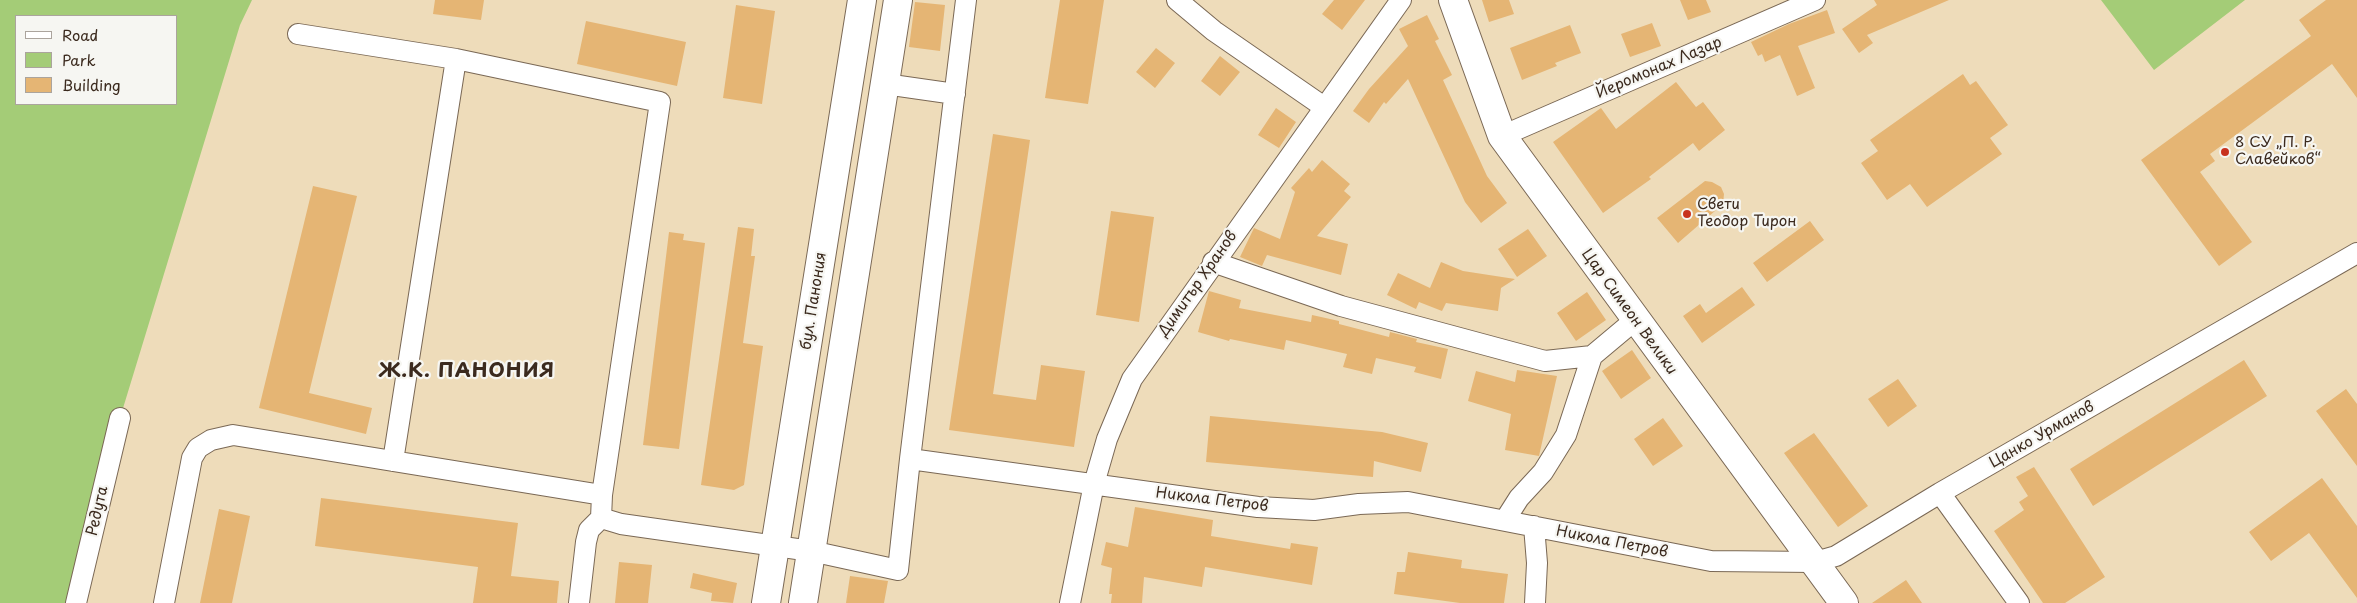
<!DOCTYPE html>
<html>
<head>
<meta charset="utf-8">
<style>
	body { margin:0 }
	#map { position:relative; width:2357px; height:603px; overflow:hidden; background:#eedcba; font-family:"Playpen Sans",sans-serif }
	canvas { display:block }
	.legend { position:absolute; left:15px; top:15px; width:162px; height:90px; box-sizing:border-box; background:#f6f6f2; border:1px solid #aba49d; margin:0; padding:6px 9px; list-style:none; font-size:15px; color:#3b2a1e }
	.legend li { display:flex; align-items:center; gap:10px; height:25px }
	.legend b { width:25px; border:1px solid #aba49d }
</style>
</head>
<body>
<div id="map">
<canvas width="2357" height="603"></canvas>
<ul class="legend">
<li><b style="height:6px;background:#fff"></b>Road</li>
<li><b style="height:14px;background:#a4cc77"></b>Park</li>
<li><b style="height:14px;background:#e5b574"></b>Building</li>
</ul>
</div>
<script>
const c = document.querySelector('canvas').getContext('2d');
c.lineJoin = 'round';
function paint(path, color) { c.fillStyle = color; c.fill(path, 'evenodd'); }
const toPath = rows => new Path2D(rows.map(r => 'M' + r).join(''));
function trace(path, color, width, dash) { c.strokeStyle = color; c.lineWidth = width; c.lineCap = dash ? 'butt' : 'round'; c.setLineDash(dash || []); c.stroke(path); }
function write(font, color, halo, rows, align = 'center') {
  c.font = font + ' "Playpen Sans",sans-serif'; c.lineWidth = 4.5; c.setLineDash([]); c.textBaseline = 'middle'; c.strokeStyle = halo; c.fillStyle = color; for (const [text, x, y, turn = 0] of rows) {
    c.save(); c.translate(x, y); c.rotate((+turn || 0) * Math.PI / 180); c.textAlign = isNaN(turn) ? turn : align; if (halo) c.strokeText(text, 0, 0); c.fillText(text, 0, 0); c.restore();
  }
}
const green = toPath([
	[0,0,252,0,240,25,120,418,76,603,0,603],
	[16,16,176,16,176,104,16,104],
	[2101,0,2245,0,2154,70]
]);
const building = toPath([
	[435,0,484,0,481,20,433,14],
	[1060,0,1104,0,1088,104,1045,98],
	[1334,0,1365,0,1342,30,1322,14],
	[1482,0,1509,0,1514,14,1489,22],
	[1680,0,1706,0,1711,12,1688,20],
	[1874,0,1949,0,1867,35,1873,43,1859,53,1842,29,1877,5],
	[2326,0,2357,0,2357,98,2332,64,2210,154,2215,161,2200,172,2252,242,2219,266,2141,160,2311,36,2299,20],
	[915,2,945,5,940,51,909,47],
	[736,5,775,11,762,104,723,98],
	[1827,10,1835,33,1798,46,1815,88,1797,96,1780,55,1765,62,1762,54,1758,56,1751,42,1789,24],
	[1427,15,1439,39,1435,41,1452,75,1443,80,1487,176,1507,203,1481,223,1465,202,1408,79,1386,104,1384,102,1369,123,1353,111,1369,89,1408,46,1399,29],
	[586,21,686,42,677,86,577,64],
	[1652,23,1661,46,1630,57,1621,34],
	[1570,25,1581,53,1555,63,1557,66,1522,80,1510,48],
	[1156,48,1175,63,1155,88,1136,72],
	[1220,56,1240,72,1220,96,1201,81],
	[1963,74,1970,85,1976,81,2008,125,1990,138,2002,154,1927,207,1910,184,1887,200,1861,163,1878,151,1870,140],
	[1676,82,1696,107,1703,102,1725,130,1699,151,1693,143,1649,177,1651,179,1603,213,1553,142,1601,108,1616,129],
	[1276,108,1296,122,1279,148,1258,135],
	[993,134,1030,140,993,394,1036,400,1041,365,1085,371,1074,447,949,430],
	[1322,160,1350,184,1344,191,1351,197,1317,236,1348,244,1341,275,1267,255,1262,266,1240,257,1254,228,1280,239,1295,192,1291,188,1309,168,1312,172],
	[1705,181,1712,182,1721,187,1724,194,1723,204,1678,243,1657,218],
	[313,186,357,196,309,393,372,408,366,434,259,408],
	[1111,211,1154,217,1139,322,1096,315],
	[1810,221,1824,240,1767,282,1753,263],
	[738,227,754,229,751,256,755,256,743,343,763,346,744,485,734,490,701,485],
	[1528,229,1547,256,1517,277,1498,249],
	[669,232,684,234,683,240,705,243,679,449,643,445],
	[1441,262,1463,271,1515,279,1501,288,1498,311,1446,303,1442,311,1419,302,1416,309,1387,295,1398,273,1430,288],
	[1742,287,1755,305,1702,343,1683,316,1700,304,1706,313],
	[1209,291,1241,300,1239,308,1311,322,1312,315,1339,321,1339,324,1389,337,1390,332,1417,339,1416,342,1448,349,1441,379,1414,372,1416,367,1376,358,1372,374,1343,367,1347,354,1286,340,1284,350,1230,339,1229,341,1198,332],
	[1587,292,1606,320,1576,341,1557,313],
	[1632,350,1651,378,1621,399,1602,371],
	[2244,360,2267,396,2093,506,2070,469],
	[1517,370,1557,376,1539,456,1505,450,1511,414,1468,401,1476,371,1515,382],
	[1898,379,1917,406,1888,427,1868,399],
	[2346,389,2357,404,2357,466,2316,411],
	[1210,416,1382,432,1428,443,1421,472,1374,461,1373,477,1206,462],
	[1663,418,1683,446,1653,466,1634,439],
	[1814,433,1868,506,1838,527,1784,453],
	[2034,467,2105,577,2065,603,2043,603,1994,531,2024,510,2019,502,2028,496,2016,477],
	[2322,478,2357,526,2357,598,2309,533,2271,561,2249,532],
	[321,498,518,523,511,576,559,581,557,603,473,603,478,567,315,546],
	[1135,507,1213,520,1211,536,1290,549,1291,543,1318,547,1312,585,1205,567,1202,587,1144,577,1142,603,1111,603,1112,594,1109,594,1112,568,1101,565,1106,542,1128,547],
	[219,509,250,516,232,603,200,603],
	[1408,552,1462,560,1461,568,1508,574,1504,603,1460,603,1394,594,1397,572,1405,572],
	[619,562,652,565,648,603,615,603],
	[693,573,737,583,733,603,711,601,712,593,690,588],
	[850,576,888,581,884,603,846,603],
	[1906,580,1922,603,1872,603]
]);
const minor = toPath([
	[1177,0,1214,31,1324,107],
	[298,34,456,59,660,102,602,495,601,518,621,524,811,551,898,570,910,459,1258,507,1314,510,1359,504,1408,502,1711,561,1815,562,1836,556,1940,493,2357,253],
	[885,84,955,94],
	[1502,136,1815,0],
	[1213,262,1341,306,1545,361,1592,356,1635,320],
	[910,459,966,0],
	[393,461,456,59],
	[1940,493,2019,603],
	[1505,520,1519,498,1543,472,1566,435,1592,356],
	[1534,526,1537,563,1535,603],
	[76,603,120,418],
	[164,603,192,458,198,448,211,440,233,435,602,495],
	[579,603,586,542,589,530,601,518],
	[1070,603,1094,484,1107,439,1132,379,1401,0]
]);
const secondary = toPath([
	[1453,0,1502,136,1844,603]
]);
const primary = toPath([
	[766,603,862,0],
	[803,603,898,0]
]);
const markers = [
	[2225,152,5,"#c8321e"],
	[1687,214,5,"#c8321e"]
];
const streetNames = [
	["Йеромонах Лазар",1659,68,-23],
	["Димитър Хранов",1198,284,-55],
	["бул. Панония",814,301,-81],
	["Цар Симеон Велики",1629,312,54],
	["Цанко Урманов",2042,435,-30],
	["Никола Петров",1212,500,7],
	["Редута",98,511,-77],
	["Никола Петров",1612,542,11]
];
const poiNames = [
	["8 СУ „П. Р.",2235,143],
	["Славейков“",2235,160],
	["Свети",1697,205],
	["Теодор Тирон",1697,222]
];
const districtNames = [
	["Ж.К. ПАНОНИЯ",467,371]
];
paint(green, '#a4cc77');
paint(building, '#e5b574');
trace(minor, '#7a6855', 22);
trace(secondary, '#7a6855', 30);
trace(primary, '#7a6855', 30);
trace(minor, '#fff', 20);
trace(secondary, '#fff', 28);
trace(primary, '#fff', 28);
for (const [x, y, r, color] of markers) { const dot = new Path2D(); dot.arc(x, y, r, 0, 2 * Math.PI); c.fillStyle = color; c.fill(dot); trace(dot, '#f6f6f2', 2); }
write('15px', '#3b2a1e', '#f6f6f2', streetNames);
write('15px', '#3b2a1e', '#f6f6f2', poiNames, 'left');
c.letterSpacing = '1px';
write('bold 20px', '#3b2a1e', '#f6f6f2', districtNames);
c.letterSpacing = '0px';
</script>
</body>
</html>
